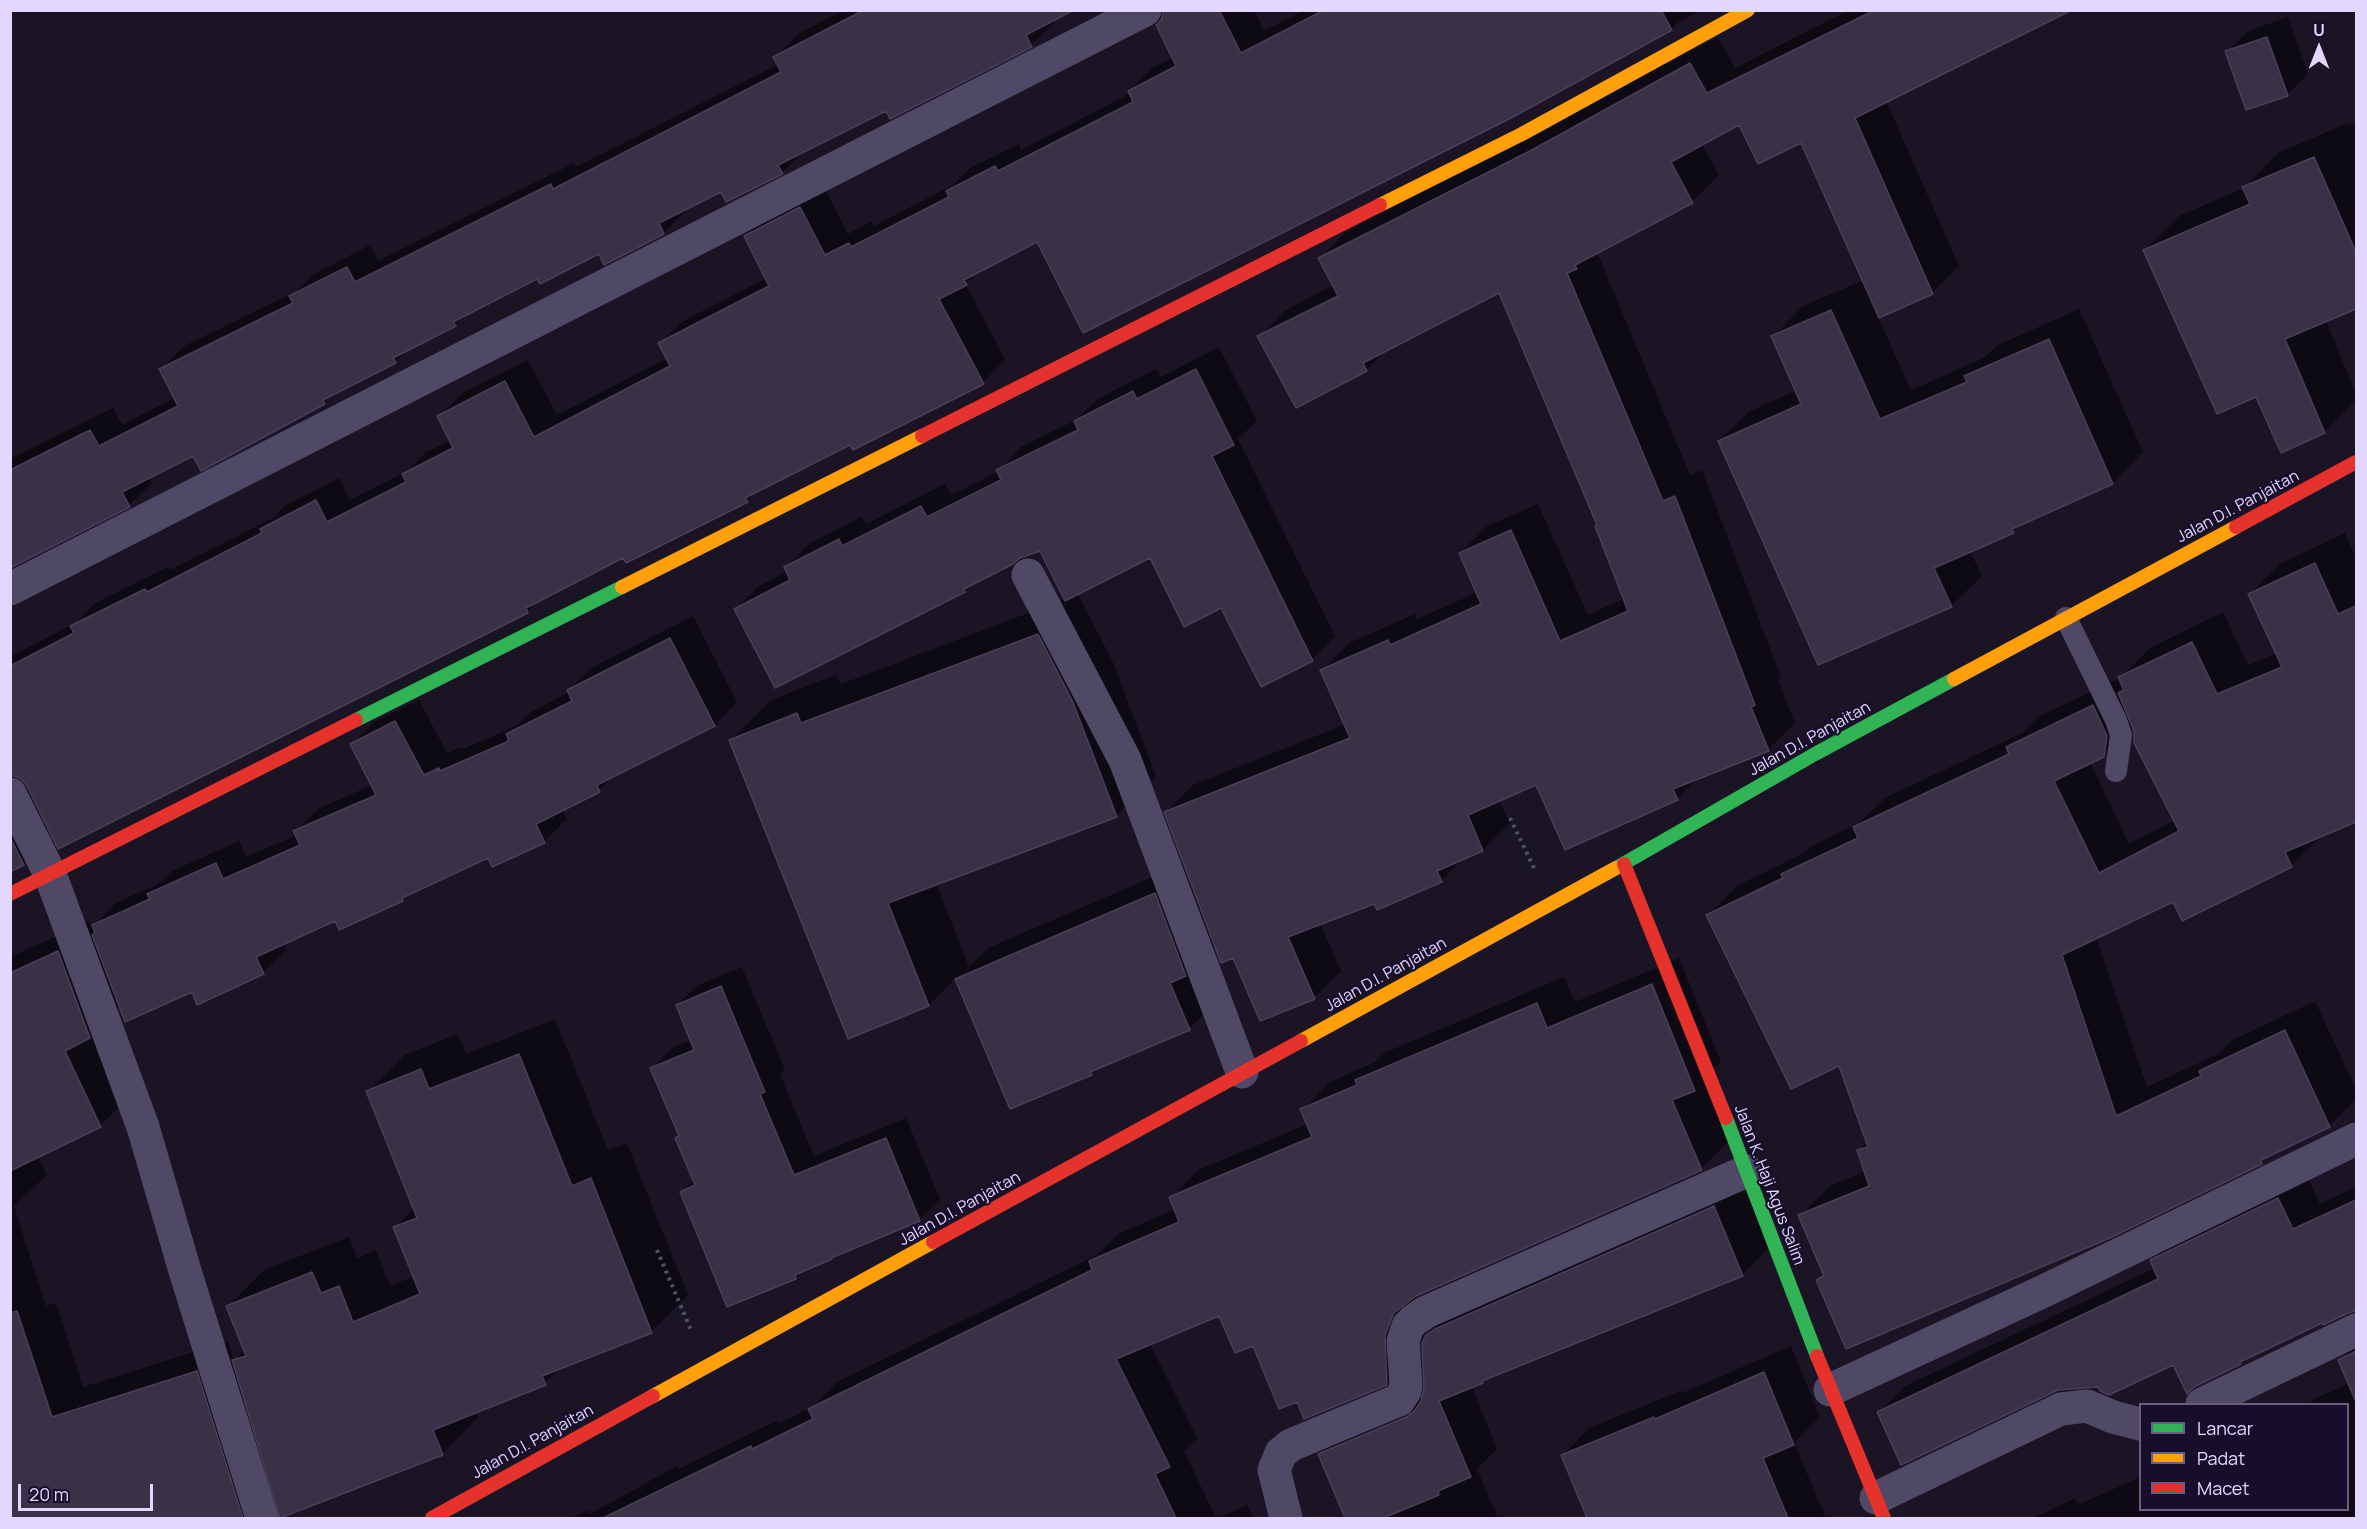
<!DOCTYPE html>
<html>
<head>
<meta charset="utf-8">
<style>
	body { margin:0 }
	#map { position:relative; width:2367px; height:1529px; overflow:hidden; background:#1a1425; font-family:Manrope,sans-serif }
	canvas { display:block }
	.frame { position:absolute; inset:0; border:12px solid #e2d8ff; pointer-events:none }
	.legend { position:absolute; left:2139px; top:1403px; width:210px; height:108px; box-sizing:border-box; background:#170e2b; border:2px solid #685f80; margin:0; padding:8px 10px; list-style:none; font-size:18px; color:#e2d8ff }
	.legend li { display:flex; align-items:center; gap:12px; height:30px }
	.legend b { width:30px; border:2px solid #685f80 }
	.north { position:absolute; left:2289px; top:18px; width:60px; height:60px; -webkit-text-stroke:4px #170e2b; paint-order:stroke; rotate:0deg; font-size:16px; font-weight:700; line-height:24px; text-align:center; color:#e2d8ff }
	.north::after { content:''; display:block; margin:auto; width:21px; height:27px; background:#e2d8ff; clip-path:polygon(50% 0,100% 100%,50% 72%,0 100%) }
	.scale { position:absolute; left:18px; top:1484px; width:135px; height:27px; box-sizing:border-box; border:3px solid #e2d8ff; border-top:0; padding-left:8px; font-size:18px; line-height:21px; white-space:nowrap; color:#e2d8ff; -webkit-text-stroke:4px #170e2b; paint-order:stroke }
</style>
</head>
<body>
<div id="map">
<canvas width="2367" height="1529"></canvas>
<div class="frame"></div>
<ul class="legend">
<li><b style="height:8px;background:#30b455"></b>Lancar</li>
<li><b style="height:8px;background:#ff9f0a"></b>Padat</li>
<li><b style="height:8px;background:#e5322d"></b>Macet</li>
</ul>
<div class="north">U</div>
<div class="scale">20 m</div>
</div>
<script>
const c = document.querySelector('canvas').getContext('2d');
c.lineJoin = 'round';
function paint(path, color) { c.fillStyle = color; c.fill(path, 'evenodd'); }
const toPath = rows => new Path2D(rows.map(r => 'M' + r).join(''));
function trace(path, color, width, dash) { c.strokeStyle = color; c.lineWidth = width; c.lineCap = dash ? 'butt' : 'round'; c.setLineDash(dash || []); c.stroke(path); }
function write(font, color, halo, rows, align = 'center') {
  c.font = font + ' Manrope,sans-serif'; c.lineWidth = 4.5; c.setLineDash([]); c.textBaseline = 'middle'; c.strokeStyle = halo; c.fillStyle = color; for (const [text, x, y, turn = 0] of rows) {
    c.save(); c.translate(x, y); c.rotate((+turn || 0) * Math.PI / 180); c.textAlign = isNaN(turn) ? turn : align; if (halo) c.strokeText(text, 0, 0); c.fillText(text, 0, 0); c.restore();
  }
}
const shadow = toPath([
	[844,10,1071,10,1053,20,1054,23,1031,45,887,109,804,151,782,173,722,190,685,208,686,210,664,233,605,263,599,252,538,277,466,314,455,325,410,348,395,362,334,393,324,403,194,454,149,477,152,483,129,505,10,566,10,459,113,408,122,425,176,397,161,369,184,346,297,291,314,274,370,245,378,261,574,163,576,167,779,64,775,57,798,34],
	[1165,10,1254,10,1264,31,1304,10,1701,10,1678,23,1671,29,1038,240,980,270,966,284,1005,360,983,382,851,443,758,490,747,501,624,556,539,600,527,611,59,847,28,784,21,777,15,775,46,841,24,864,10,870,10,657,77,622,95,603,168,567,170,570,273,518,284,506,339,478,350,500,406,472,426,452,451,440,439,417,461,394,528,360,557,415,668,358,660,343,683,321,767,278,745,236,768,213,823,185,848,234,872,221,874,226,955,184,970,168,1019,144,1021,150,1131,93,1129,91,1152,68,1173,58,1162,20],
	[1849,10,2070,10,1886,101,1959,266,1932,293,1878,317,1911,390,1984,358,1996,346,2079,309,2143,452,2113,483,2022,523,2013,532,1970,551,1982,576,1951,606,1719,441,1750,411,1797,390,1773,337,1803,306,1864,280,1802,141,1740,123,1702,144,1719,175,1692,202,1597,252,1690,475,1702,470,1781,677,1778,680,1795,723,1768,750,1698,778,1677,799,1537,783,1499,800,1510,823,1483,850,1464,858,1441,881,1320,923,1341,971,1314,998,1216,945,1203,957,1220,998,1189,1029,1096,1068,1091,1074,1011,1107,956,978,929,1005,731,740,771,700,837,674,841,684,1065,599,1040,549,1019,557,973,582,965,591,736,609,759,586,788,571,786,567,809,544,862,517,866,524,945,484,951,495,999,471,1021,447,1076,420,1099,398,1156,369,1161,377,1219,347,1257,421,1238,439,1335,636,1312,660,1222,606,1150,556,1077,593,1112,660,1156,776,1116,816,936,883,969,967,988,948,1185,863,1166,812,1193,785,1346,724,1322,670,1349,643,1415,614,1417,619,1478,592,1460,553,1487,526,1538,504,1588,615,1625,598,1598,525,1499,291,1386,350,1366,370,1259,337,1286,310,1334,285,1320,258,1347,231,1718,37,1735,68],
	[2288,17,2308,74,2287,95,2227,52,2248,31],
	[2348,123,2349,126,2356,123,2356,307,2326,321,2356,394,2356,400,2324,432,2257,395,2145,250,2179,216,2244,188,2278,153],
	[2345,533,2356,558,2356,820,2322,835,2291,866,2173,900,2096,937,2147,1087,2220,1053,2231,1041,2315,1001,2356,1089,2356,1099,2329,1126,2270,1154,2262,1162,1818,1280,1825,1273,1800,1216,1830,1186,1865,1171,1858,1151,1868,1142,1840,1064,1708,915,1738,885,1804,853,1813,845,1860,822,1885,798,2022,733,2038,717,2120,678,2150,648,2223,612,2248,665,2277,653,2250,594,2280,564],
	[2133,726,2175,820,2129,844,2090,762,2103,755],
	[693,616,737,702,715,725,615,775,599,790,562,809,567,819,544,842,488,856,409,893,402,899,335,919,283,943,286,950,263,973,120,1006,99,1027,131,1095,100,1126,38,1156,47,1175,14,1206,46,1306,56,1303,83,1387,228,1341,234,1361,245,1349,228,1306,264,1270,349,1237,357,1258,376,1250,390,1286,414,1276,394,1228,415,1207,368,1091,405,1055,458,1034,466,1054,555,1019,608,1150,627,1143,688,1295,652,1331,561,1367,545,1383,476,1411,478,1417,442,1454,280,1512,273,1518,10,1518,10,957,89,921,92,927,116,903,160,883,172,871,239,841,246,857,297,835,295,831,318,809,372,785,351,745,374,722,419,700,447,753,462,747,463,749,516,726,531,712,569,692,569,690,591,668],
	[1679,958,1721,1062,1703,1081,1729,1141,1701,1169,1417,1294,1412,1306,1413,1356,1386,1384,1297,1400,1254,1344,1220,1314,1150,1344,1197,1438,1184,1451,1216,1518,1078,1518,1075,1512,1063,1518,572,1518,588,1510,590,1514,677,1466,679,1469,778,1420,780,1423,813,1407,837,1382,1097,1255,1118,1234,1175,1209,1171,1198,1198,1170,1308,1124,1302,1110,1330,1082,1375,1062,1384,1053,1564,977,1575,1002],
	[742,967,785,1070,780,1074,814,1156,906,1118,940,1199,920,1219,835,1254,831,1258,804,1269,796,1278,728,1305,682,1192,694,1180,677,1138,680,1135,652,1068,672,1048,692,1040,677,1005,698,985],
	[2305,1172,2320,1204,2356,1187,2356,1310,2322,1321,2246,1357,2240,1363,2173,1363,2099,1385,1879,1413,1905,1386,2155,1268,2151,1261,2178,1234],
	[1741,1180,1770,1247,1742,1275,1487,1377,1472,1387,1497,1449,1477,1469,1498,1518,1347,1518,1320,1454,1347,1427,1424,1395,1427,1335,1455,1307],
	[2356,1343,2356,1518,2034,1518,2075,1498,2078,1505,2140,1477,2140,1510,2348,1510,2348,1404,2309,1404,2314,1399,2350,1383,2340,1360],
	[1791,1346,1820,1417,1794,1443,1826,1518,1589,1518,1563,1455,1589,1428,1681,1391,1682,1393],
	[1247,1505,1253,1518,1218,1518]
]);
const building = toPath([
	[864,10,1074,10,1026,35,1032,47,890,119,886,111,778,165,783,174,726,202,721,192,659,223,664,234,604,265,599,254,540,284,537,279,453,322,456,326,393,358,396,363,323,400,325,404,201,471,193,456,122,492,130,507,10,568,10,470,90,430,99,446,178,406,159,369,293,303,289,296,347,267,355,282,551,184,553,189,781,72,773,57,864,10],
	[1164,10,1219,10,1241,53,1324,10,1661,10,1672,30,1513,117,1083,333,1037,242,964,280,967,285,939,299,984,384,853,450,850,445,745,498,748,502,626,563,623,558,526,608,528,613,58,849,27,786,20,778,10,775,10,666,74,633,70,626,145,589,147,592,262,533,260,529,316,500,327,522,406,482,402,474,453,448,437,416,505,381,534,437,670,366,658,343,769,286,744,236,800,207,825,255,849,243,851,247,949,197,946,191,995,166,998,171,1133,102,1128,91,1176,66,1156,25,1161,20,1164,10],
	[1875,10,2072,10,1855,118,1933,294,1879,318,1801,143,1758,164,1739,125,1671,162,1693,203,1575,265,1577,269,1567,273,1663,501,1675,496,1755,705,1751,707,1769,751,1673,789,1678,800,1565,850,1536,785,1468,815,1483,851,1437,871,1442,882,1377,910,1374,904,1288,937,1315,999,1260,1021,1233,958,1221,963,1164,812,1350,738,1320,670,1388,640,1390,645,1481,604,1459,553,1511,530,1560,641,1628,611,1595,526,1597,525,1499,293,1363,363,1367,371,1296,408,1257,336,1338,296,1318,258,1530,151,1690,63,1707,93,1875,10],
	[2267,37,2288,96,2246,110,2225,51,2267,37],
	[2314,157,2356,252,2356,309,2285,339,2325,433,2281,453,2256,397,2217,414,2143,250,2250,204,2242,187,2314,157],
	[1831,310,1880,419,1967,382,1964,376,2049,339,2113,484,2012,529,2014,533,1934,568,1952,607,1818,665,1718,441,1801,404,1771,336,1831,310],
	[1196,369,1234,445,1212,456,1313,661,1261,687,1221,608,1184,627,1150,558,1065,601,1040,551,1020,558,1013,564,964,589,965,592,775,688,734,609,790,580,784,567,839,539,842,546,921,506,927,517,1001,480,996,470,1078,430,1074,421,1133,391,1137,399,1196,369],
	[2315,563,2338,614,2356,606,2356,822,2285,852,2292,867,2182,921,2173,902,2062,955,2116,1116,2201,1076,2199,1071,2285,1030,2330,1127,2261,1160,2262,1164,2110,1238,1846,1349,1816,1280,1824,1276,1798,1215,1869,1186,1857,1150,1868,1147,1839,1066,1791,1089,1706,915,1783,878,1781,874,1858,838,1853,827,2009,754,2006,747,2093,705,2107,736,2104,757,2054,781,2099,873,2179,831,2134,743,2134,731,2118,693,2124,690,2118,677,2192,642,2217,694,2282,667,2248,594,2315,563],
	[1038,634,1072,700,1117,817,888,903,929,1006,848,1039,729,740,797,713,801,723,1038,634],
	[670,638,715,726,597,785,600,792,536,824,545,843,492,867,488,858,402,898,403,901,339,930,335,921,256,957,264,974,197,1005,192,992,125,1022,92,935,95,933,92,925,150,899,147,894,216,863,223,879,300,845,293,831,376,795,350,744,395,721,424,775,439,768,440,771,509,741,506,734,572,701,567,690,670,638],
	[10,837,24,865,10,872,10,837],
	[1155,893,1186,976,1170,983,1190,1030,1090,1072,1092,1075,1010,1109,955,979,1155,893],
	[58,951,90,1038,65,1051,101,1127,10,1171,10,973,58,951],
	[1652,984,1695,1091,1672,1100,1702,1170,1416,1296,1394,1313,1385,1335,1387,1385,1304,1419,1297,1402,1279,1409,1253,1346,1235,1353,1219,1316,1116,1359,1170,1467,1155,1474,1176,1518,603,1518,751,1446,752,1449,813,1419,808,1409,1092,1270,1089,1261,1179,1222,1169,1197,1312,1137,1300,1109,1357,1085,1355,1080,1537,1003,1547,1028,1652,984],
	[721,986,765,1092,760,1094,794,1175,886,1138,920,1221,831,1258,832,1259,795,1275,796,1279,727,1307,680,1192,695,1185,675,1138,679,1136,650,1068,694,1050,676,1005,721,986],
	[519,1054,572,1186,591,1178,652,1333,542,1376,546,1385,433,1430,443,1455,280,1518,232,1360,246,1356,226,1306,312,1272,321,1293,339,1286,353,1322,420,1294,393,1227,417,1218,366,1091,421,1069,429,1089,519,1054],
	[2278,1198,2293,1229,2356,1200,2356,1311,2348,1313,2323,1325,2322,1323,2240,1362,2241,1364,2194,1387,2187,1394,2173,1365,2109,1395,2100,1391,2098,1387,2058,1390,1901,1465,1877,1412,2158,1279,2150,1260,2278,1198],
	[1714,1206,1743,1276,1482,1381,1483,1383,1439,1401,1471,1477,1438,1491,1439,1495,1383,1518,1345,1518,1318,1454,1406,1417,1415,1410,1421,1401,1424,1388,1422,1343,1426,1335,1435,1329,1714,1206],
	[17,1311,52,1417,197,1371,243,1518,10,1518,10,1313,17,1311],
	[2356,1351,2356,1402,2338,1360,2356,1351],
	[1764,1372,1794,1445,1763,1458,1788,1518,1587,1518,1561,1455,1654,1417,1655,1419,1764,1372]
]);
const path = toPath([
	[1510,818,1534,868],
	[657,1250,691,1330]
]);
const lane = toPath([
	[2066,618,2116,720,2121,735,2116,771]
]);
const street = toPath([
	[1028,575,1125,760,1242,1072],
	[10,589,1145,10],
	[10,794,50,874,143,1127,185,1271,262,1518],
	[1830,1390,2044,1291,2356,1139],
	[2202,1404,2356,1330],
	[1876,1498,2061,1409,2087,1406,2113,1417,2140,1424],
	[1286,1518,1274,1470,1281,1453,1291,1445,1399,1400,1405,1391,1406,1385,1403,1341,1408,1326,1414,1320,1426,1312,1747,1171]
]);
const fast = toPath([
	[356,720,622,587],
	[1616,868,1815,754,1954,679],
	[1726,1118,1817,1356]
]);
const slow = toPath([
	[1380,205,1522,134,1748,10],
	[622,587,922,436],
	[1954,679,2236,527],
	[1301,1041,1616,868],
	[653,1396,933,1242]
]);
const jam = toPath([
	[922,436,1380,205],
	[2236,527,2356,462],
	[1624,864,1726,1118],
	[10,894,356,720],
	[933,1242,1301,1041],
	[1817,1356,1884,1518],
	[432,1518,653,1396]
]);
const streetNames = [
	["Jalan D.I. Panjaitan",2238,507,-28],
	["Jalan D.I. Panjaitan",1810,739,-29],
	["Jalan D.I. Panjaitan",1386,975,-29],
	["Jalan K. Haji Agus Salim",1769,1185,69],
	["Jalan D.I. Panjaitan",960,1209,-29],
	["Jalan D.I. Panjaitan",533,1442,-29]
];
paint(shadow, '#0007');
paint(building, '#393246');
trace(building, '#483f58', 1.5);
trace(path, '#495467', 4, [3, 4.5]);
trace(lane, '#4f4966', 22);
trace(street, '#4f4966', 33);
trace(fast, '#30b455', 14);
trace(slow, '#ff9f0a', 14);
trace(jam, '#e5322d', 14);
write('16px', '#e2d8ff', '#170e2b', streetNames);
</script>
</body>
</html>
